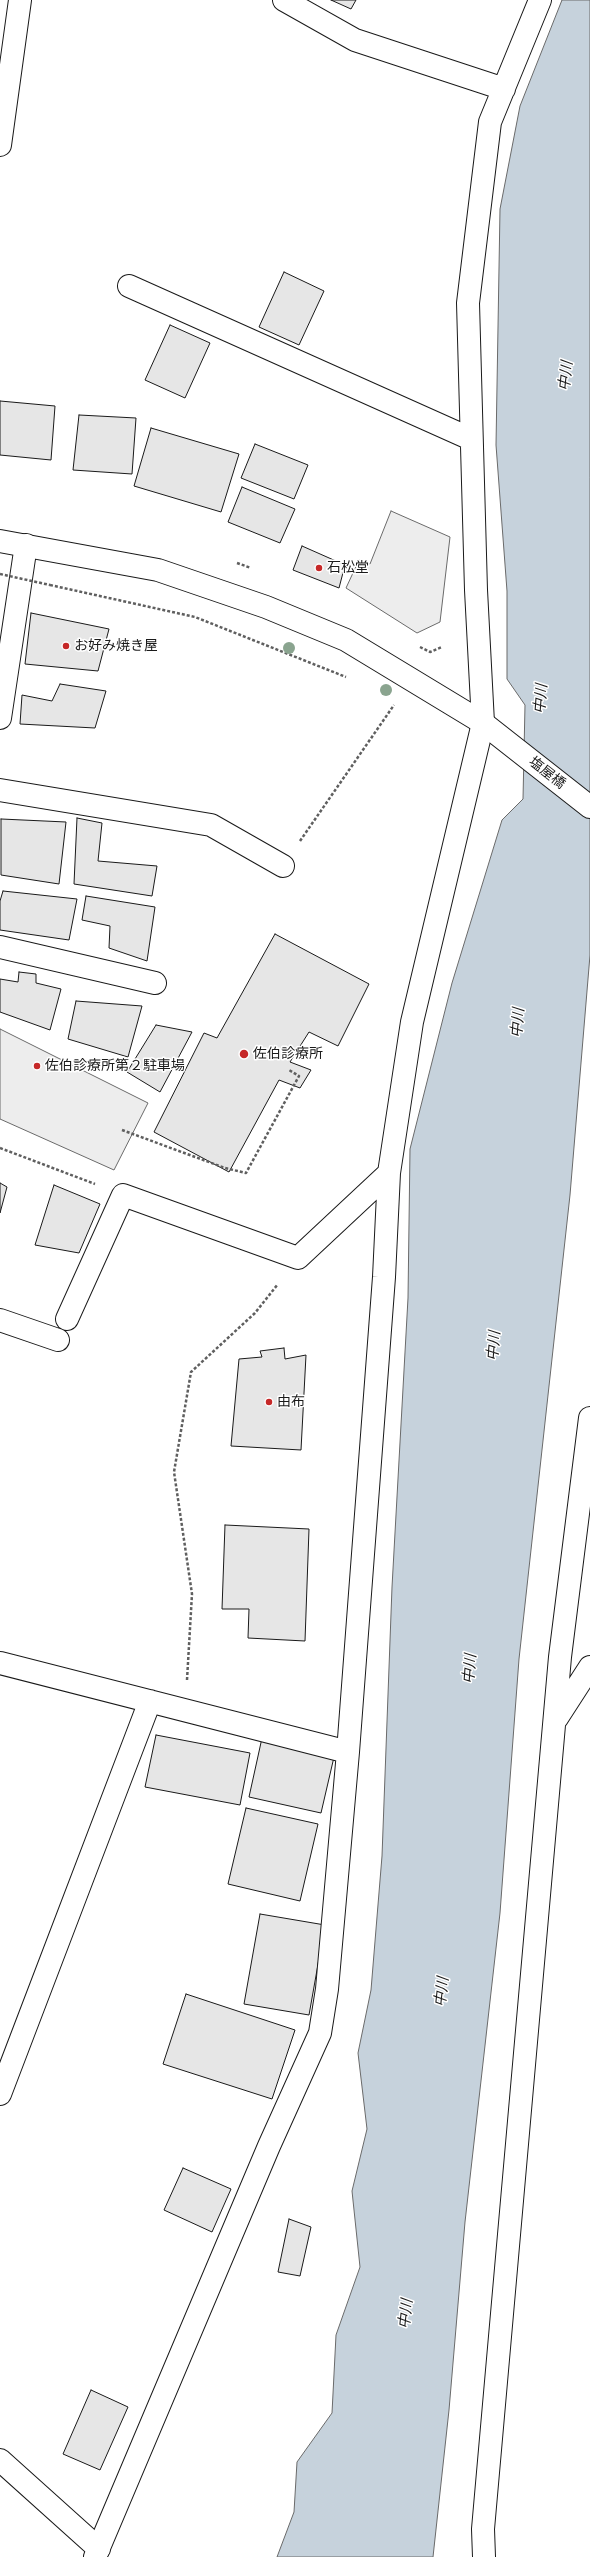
<!DOCTYPE html>
<html>
<head>
<meta charset="utf-8">
<style>
	body { margin:0 }
	canvas { display:block; background:#fff }
</style>
</head>
<body>
<canvas width="590" height="2557"></canvas>
<script>
const c = document.querySelector('canvas').getContext('2d');
c.lineJoin = 'round';
function paint(path, color) { c.fillStyle = color; c.fill(path, 'evenodd'); }
const toPath = rows => new Path2D(rows.map(r => 'M' + r).join(''));
function trace(path, color, width, dash) { c.strokeStyle = color; c.lineWidth = width; c.lineCap = dash ? 'butt' : 'round'; c.setLineDash(dash || []); c.stroke(path); }
function write(font, color, halo, rows, align = 'center') {
  c.font = font + ' Cabin,"Noto Sans JP",sans-serif'; c.lineWidth = 3; c.setLineDash([]); c.textBaseline = 'middle'; c.strokeStyle = halo; c.fillStyle = color; for (const [text, x, y, turn = 0] of rows) {
    c.save(); c.translate(x, y); c.rotate((+turn || 0) * Math.PI / 180); c.textAlign = isNaN(turn) ? turn : align; if (halo) c.strokeText(text, 0, 0); c.fillText(text, 0, 0); c.restore();
  }
}
const parking = toPath([
	[391,511,450,537,440,622,417,633,346,588,359,560,370,564,391,511],
	[0,1029,148,1103,114,1170,0,1119,0,1029]
]);
const water = toPath([
	[562,0,590,0,590,955,570,1195,519,1659,500,1913,465,2222,449,2410,433,2557,277,2557,294,2512,297,2462,332,2413,336,2335,360,2267,352,2191,367,2129,358,2053,371,1990,382,1856,392,1587,408,1298,410,1149,452,983,502,820,523,799,525,705,507,679,507,591,496,445,500,209,520,106,562,0]
]);
const building = toPath([
	[331,0,356,0,351,9,331,0],
	[284,272,324,291,299,345,259,327,284,272],
	[170,325,210,343,185,398,145,380,170,325],
	[0,401,55,406,51,460,0,455,0,401],
	[79,415,136,418,132,474,73,470,79,415],
	[151,428,239,454,221,512,134,486,151,428],
	[255,444,308,465,294,499,241,478,255,444],
	[242,487,295,509,280,543,228,522,242,487],
	[302,546,345,565,339,588,293,570,302,546],
	[31,613,109,629,98,671,25,664,31,613],
	[60,684,106,691,95,728,20,724,22,695,52,701,60,684],
	[77,818,102,823,98,861,157,866,152,896,74,884,77,818],
	[1,819,66,822,59,884,1,875,1,819],
	[3,891,77,899,69,940,0,930,0,901,3,891],
	[86,896,155,907,147,961,109,948,110,926,82,920,86,896],
	[275,934,369,984,338,1046,309,1032,290,1062,311,1070,300,1088,279,1080,229,1172,154,1132,204,1033,217,1038,275,934],
	[19,972,36,974,36,983,61,989,50,1030,0,1012,0,979,18,982,19,972],
	[76,1001,142,1006,128,1057,68,1039,76,1001],
	[156,1025,192,1032,160,1092,127,1072,156,1025],
	[0,1183,7,1187,0,1213,0,1183],
	[54,1185,100,1204,79,1253,35,1245,54,1185],
	[284,1348,285,1359,306,1355,301,1450,231,1446,239,1359,262,1357,260,1351,284,1348],
	[225,1525,309,1529,305,1641,248,1638,249,1609,222,1609,225,1525],
	[156,1735,250,1753,240,1805,145,1787,156,1735],
	[262,1738,334,1757,321,1813,249,1797,262,1738],
	[246,1808,318,1824,300,1901,228,1884,246,1808],
	[260,1914,325,1925,309,2015,244,2004,260,1914],
	[186,1994,295,2030,272,2099,163,2064,186,1994],
	[183,2168,231,2189,212,2232,164,2210,183,2168],
	[289,2219,311,2227,300,2276,278,2272,289,2219],
	[91,2390,128,2407,100,2470,63,2454,91,2390]
]);
const path = toPath([
	[237,563,251,568],
	[50,585,195,617,346,677],
	[420,647,430,652,442,647],
	[300,841,394,705],
	[122,1130,225,1168,246,1173,299,1076,289,1070],
	[0,1148,95,1184],
	[187,1680,192,1594,174,1472,191,1372,255,1313,278,1284]
]);
const street = toPath([
	[284,0,355,40,504,89],
	[0,145,20,0],
	[129,286,471,439],
	[0,718,26,545],
	[0,790,211,825,283,866],
	[0,947,155,983],
	[67,1319,123,1195,298,1258,389,1173],
	[0,1320,58,1340],
	[0,1663,348,1752],
	[557,1718,590,1667],
	[0,2094,150,1701],
	[95,2557,269,2146,320,2033,327,1989,348,1752,384,1277,389,1173,412,1022,483,723,476,590,468,303,490,122,540,0],
	[484,2557,483,2529,560,1657,590,1418]
]);
const secondary = toPath([
	[0,541,158,570,266,607,346,640,483,723,590,807],
	[0,2460,99,2549]
]);
const pathBridge = toPath([
	[0,574,50,585]
]);
const trees = [
	[289,648],
	[386,690]
];
const markers = [
	[319,568,4,"#c62828"],
	[66,646,4,"#c62828"],
	[244,1054,5,"#c62828"],
	[37,1066,4,"#c62828"],
	[269,1402,4,"#c62828"]
];
const poiNames = [
	["石松堂",327,568],
	["お好み焼き屋",74,646],
	["佐伯診療所",253,1054],
	["佐伯診療所第２駐車場",45,1066],
	["由布",277,1402]
];
const streetNames = [
	["塩屋橋",547,773,38]
];
const waterNames = [
	["中川",566,376,-84],
	["中川",541,699,-86],
	["中川",518,1023,-86],
	["中川",494,1346,-86],
	["中川",470,1669,-86],
	["中川",442,1992,-84],
	["中川",406,2314,-84]
];
paint(parking, '#ededed');
trace(parking, '#6a6a6a', 1);
paint(water, '#c6d2dc');
trace(water, '#6a6a6a', 1);
paint(building, '#e6e6e6');
trace(building, '#1a1a1a', 1);
trace(street, '#1a1a1a', 24);
trace(secondary, '#1a1a1a', 24);
trace(path, '#5f5f5f', 2.5, [3, 2]);
trace(street, '#fff', 22);
trace(secondary, '#fff', 22);
trace(pathBridge, '#5f5f5f', 2.5, [3, 2]);
c.fillStyle = '#8aa48f';
for (const [x, y] of trees) { c.beginPath(); c.arc(x, y, 6, 0, 2 * Math.PI); c.fill(); }
for (const [x, y, r, color] of markers) { const dot = new Path2D(); dot.arc(x, y, r, 0, 2 * Math.PI); c.fillStyle = color; c.fill(dot); trace(dot, '#fff', 1.5); }
write('14px', '#1a1a1a', '#fff', poiNames, 'left');
write('14px', '#1a1a1a', '#fff', streetNames);
write('italic 15px', '#1a1a1a', '#fff', waterNames);
</script>
</body>
</html>
